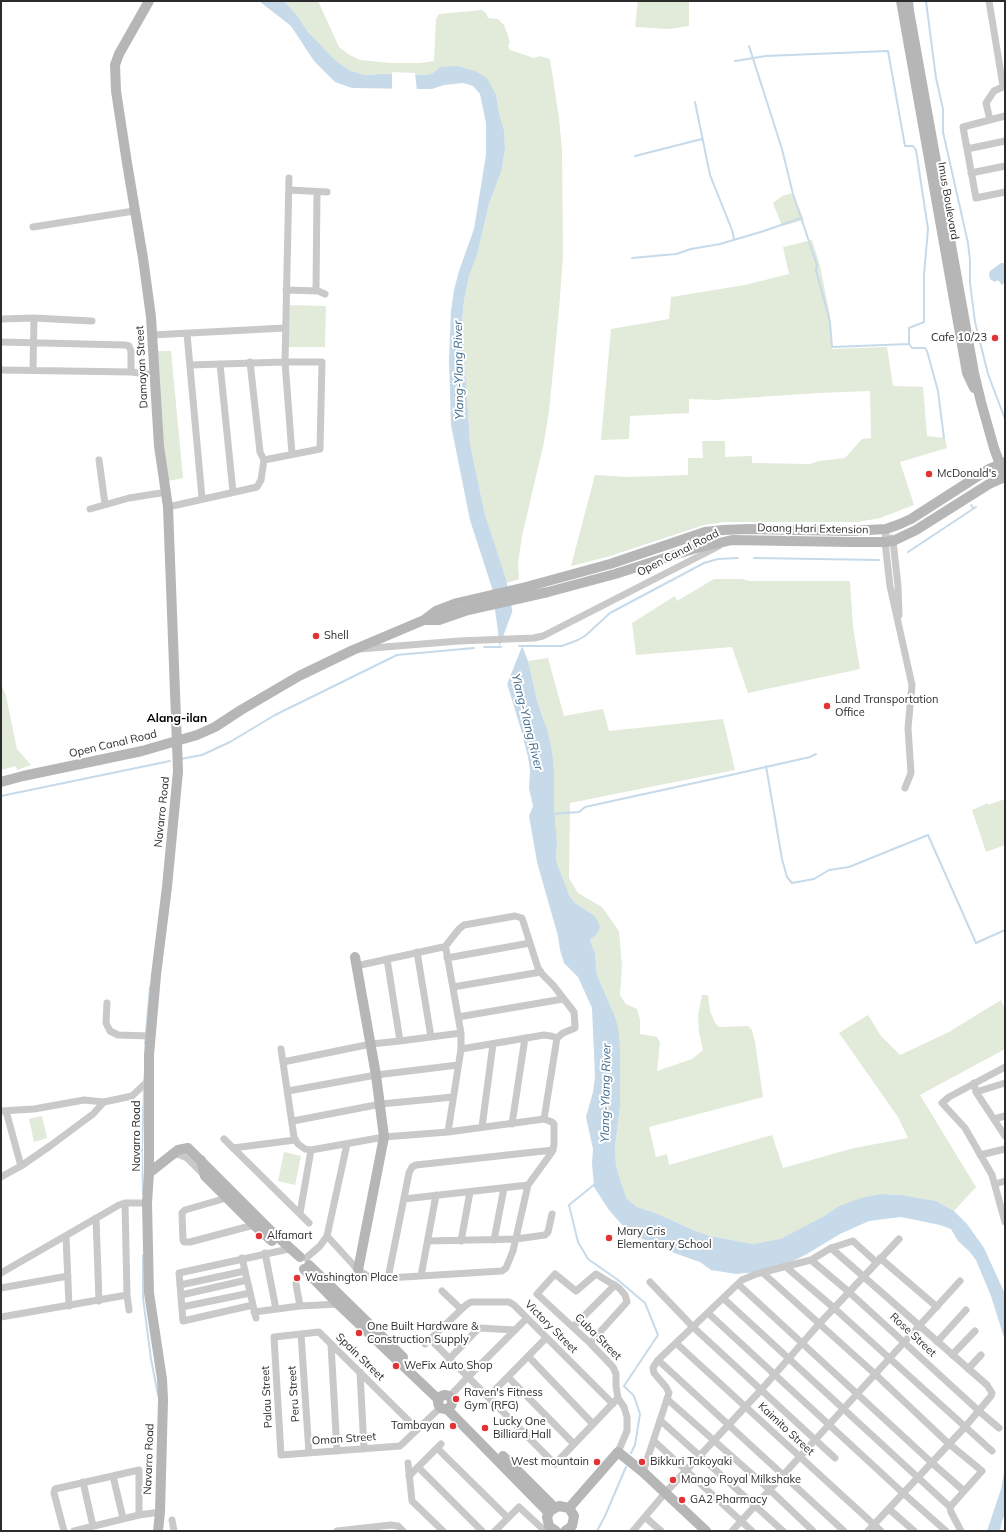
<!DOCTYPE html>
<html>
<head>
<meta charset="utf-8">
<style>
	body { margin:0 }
	#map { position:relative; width:1006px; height:1532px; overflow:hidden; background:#fff; font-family:Mulish,sans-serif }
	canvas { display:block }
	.frame { position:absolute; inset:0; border:2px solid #2c2c2c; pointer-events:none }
</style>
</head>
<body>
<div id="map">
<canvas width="1006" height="1532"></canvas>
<div class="frame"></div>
</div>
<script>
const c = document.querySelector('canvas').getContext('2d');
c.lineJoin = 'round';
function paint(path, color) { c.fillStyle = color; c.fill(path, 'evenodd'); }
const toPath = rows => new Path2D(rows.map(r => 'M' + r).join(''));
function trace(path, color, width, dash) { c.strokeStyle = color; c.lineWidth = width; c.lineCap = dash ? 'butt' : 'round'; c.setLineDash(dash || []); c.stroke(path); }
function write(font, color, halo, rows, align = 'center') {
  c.font = font + ' Mulish,sans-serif'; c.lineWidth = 4; c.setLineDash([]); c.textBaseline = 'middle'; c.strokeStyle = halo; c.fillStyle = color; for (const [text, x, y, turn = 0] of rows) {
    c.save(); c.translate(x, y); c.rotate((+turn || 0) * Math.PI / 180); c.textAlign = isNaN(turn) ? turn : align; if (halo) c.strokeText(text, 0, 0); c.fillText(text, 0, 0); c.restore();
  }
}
const green = toPath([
	[284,1,318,1,339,47,348,54,360,60,391,63,420,63,434,61,436,19,439,14,482,10,486,13,488,18,498,19,504,25,508,36,510,43,508,46,510,50,534,58,540,56,550,59,559,118,562,150,563,256,559,310,549,411,544,442,522,536,518,564,519,579,507,583,485,515,470,444,463,343,462,322,464,301,469,276,477,255,489,204,502,169,505,149,504,130,499,113,496,95,440,67,433,73,426,75,382,74,364,75,349,70,335,60,308,32,296,14],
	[638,1,689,1,689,26,669,29,635,27],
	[793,193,804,220,782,226,773,203,782,196],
	[812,240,820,266,830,316,832,349,887,347,893,386,923,387,927,436,945,438,947,448,900,462,914,505,880,518,858,522,724,522,704,525,607,557,571,566,595,475,628,477,688,475,688,458,703,458,702,441,725,441,725,457,752,456,752,463,810,464,819,461,845,458,862,439,871,438,870,391,818,393,715,400,689,399,689,413,630,416,629,439,601,440,611,329,669,319,671,297,745,285,789,274,783,247],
	[287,305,326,306,325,347,287,347],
	[156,351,171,351,183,478,168,481,163,445],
	[714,579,742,579,749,581,850,581,853,627,860,669,748,693,732,647,636,655,632,623,675,596,677,601],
	[548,658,564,716,603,709,609,731,723,719,735,770,570,803,569,878,578,893,602,907,619,931,622,966,620,995,626,1004,637,1009,640,1020,640,1034,657,1037,660,1042,657,1071,692,1059,703,1050,699,1033,698,1015,702,995,708,995,710,1011,715,1023,719,1027,748,1026,752,1030,755,1042,763,1097,649,1127,656,1157,667,1154,669,1165,772,1135,783,1168,854,1148,908,1138,898,1117,839,1033,868,1015,881,1036,900,1055,949,1032,1001,1000,1005,1009,1005,1049,920,1095,976,1187,954,1211,936,1201,902,1195,881,1194,837,1207,826,1215,781,1240,753,1244,710,1236,693,1230,658,1214,637,1207,627,1199,621,1183,616,1165,615,1148,620,1107,620,1051,616,1019,597,975,595,953,590,940,597,934,595,916,575,903,569,895,562,880,556,860,557,842,554,807,554,770,543,717,537,700,528,661],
	[1,683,6,696,17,749,31,765,17,770,16,766,1,770],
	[1005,799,1005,845,986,852,972,810,988,803,988,805],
	[42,1116,47,1138,34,1142,29,1119],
	[284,1152,301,1156,295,1185,278,1181]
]);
const water = toPath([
	[259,1,284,1,296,14,308,32,335,60,349,70,364,75,382,74,426,75,433,73,440,67,457,66,475,71,487,78,496,95,499,113,504,130,505,149,502,169,489,204,477,255,469,276,464,301,462,322,470,444,485,515,506,579,517,633,528,661,537,700,548,733,552,752,554,770,554,807,557,842,556,860,559,869,569,895,575,903,595,916,600,927,597,934,590,940,595,953,597,975,616,1019,619,1034,620,1051,620,1107,615,1148,616,1165,621,1183,627,1199,637,1207,658,1214,693,1230,710,1236,753,1244,781,1239,826,1215,837,1207,861,1198,881,1194,902,1195,936,1201,954,1211,967,1224,984,1248,1005,1294,1005,1341,991,1296,976,1260,969,1251,958,1241,951,1229,940,1225,901,1217,869,1221,840,1234,807,1254,791,1262,756,1272,736,1274,711,1270,700,1262,677,1254,629,1233,609,1210,594,1187,592,1163,593,1149,586,1117,593,1092,595,1077,592,1008,578,977,564,963,560,950,558,936,537,862,529,816,533,806,529,788,530,770,528,757,522,733,506,680,500,655,498,631,492,588,470,520,451,425,449,360,451,311,454,290,459,271,474,229,486,155,486,123,480,94,473,86,463,83,444,85,432,89,419,89,352,88,335,82,314,61,291,26],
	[1001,263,1005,263,1005,282,1002,285,998,280,995,282,993,281,990,279,989,275,990,271],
	[1005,1467,1005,1514,1002,1521,1000,1531,987,1531,1001,1489]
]);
const pier = toPath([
	[392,72,415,73,417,91,392,91],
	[514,607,519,632,523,644,506,687,498,650]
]);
const stream = toPath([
	[926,1,936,78,943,109,943,132,968,243,970,260,970,283,975,322,988,374,1005,419],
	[749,46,782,149,793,194,817,265,816,270,830,322,832,347,909,344],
	[735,61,766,56,888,51,905,146,913,146,916,150,928,229,924,275,924,322,909,328,909,344,912,348,925,348,927,351,938,391,944,438],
	[695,102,710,175,732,230,734,239],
	[635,156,702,139],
	[632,258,676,254,691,249,720,244,764,231,801,218],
	[971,505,973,508],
	[908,552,976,507],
	[754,558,879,560],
	[519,646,562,646,578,640,585,636,610,613,704,563,718,559,738,558],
	[484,647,501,647],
	[181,759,202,755,230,742,275,715,397,655,474,648],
	[766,766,782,859,787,877,792,883,814,879,829,870,849,867,928,835,976,943,1005,930],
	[1,796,170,761],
	[552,814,579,812,585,807,722,777,810,757,816,754],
	[145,1044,150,987],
	[144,1082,145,1071],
	[595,1184,569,1205,578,1242,588,1259,618,1280,645,1303,658,1335,624,1386,634,1396,640,1414,635,1445,631,1453],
	[143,1194,142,1149,144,1089],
	[143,1255,143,1298,151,1359,158,1395],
	[597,1531,605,1516,626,1467]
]);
const street = toPath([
	[989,1,1003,86],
	[1005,116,963,127,976,198,1005,192],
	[990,120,986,103,994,91,1005,86],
	[967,149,1005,141],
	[971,173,1005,166],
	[289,178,285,362,292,454],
	[289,190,327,192],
	[33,227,134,211],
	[286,290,318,291,325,294],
	[316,290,317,192],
	[1,319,34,318,92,321],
	[187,334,202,498],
	[152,335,285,328],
	[1,342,125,345,129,346,131,351,131,372],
	[220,364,233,492],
	[190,365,285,362,322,362,320,449,264,460],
	[1,370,131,372,154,375],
	[33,370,34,318],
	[99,460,105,504],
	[168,507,257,487,261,480,264,460,260,452,250,362],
	[90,509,129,498,167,492],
	[886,529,885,542,890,586,912,685,908,728,911,773,905,788],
	[891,538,893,541,898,586,899,615],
	[360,649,459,641,534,638,543,636,719,546],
	[417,952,431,1037],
	[447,958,530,943],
	[387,959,400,1041],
	[453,987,541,972],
	[107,1003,106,1023,110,1031,118,1035,150,1036],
	[458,1017,563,999],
	[281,1049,294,1137,298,1144,305,1149,311,1150,384,1137,448,1132,544,1119,557,1038,563,1033,575,1028,575,1025,574,1012,553,985,542,974,538,968,522,918,515,916,464,925,459,929,444,948],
	[461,1049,544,1035,551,1036,557,1038],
	[283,1062,371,1044,400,1041,461,1033,446,949,443,947,356,966],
	[1005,1067,949,1097,942,1103,965,1128,992,1175,1005,1222],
	[974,1083,976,1092,1005,1136],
	[288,1091,376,1075,458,1065],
	[976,1092,1005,1083],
	[1,1111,34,1109,84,1100,104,1102,132,1096,149,1080],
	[6,1111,21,1166],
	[994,1119,1005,1116],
	[293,1121,381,1104,453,1097],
	[512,1124,525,1038],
	[482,1127,493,1044],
	[448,1132,461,1049,461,1033],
	[224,1139,309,1223],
	[233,1148,295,1140],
	[980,1155,1005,1149],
	[172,1156,178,1154,187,1158,205,1176],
	[1,1177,21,1166,50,1146,93,1114,104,1102],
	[995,1184,1005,1181],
	[230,1197,185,1210,182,1213,183,1240,184,1242,190,1242,254,1225],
	[404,1199,528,1185],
	[125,1203,127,1295,129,1310],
	[300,1213,311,1150],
	[96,1218,99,1301],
	[66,1236,69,1306],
	[327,1236,358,1270,368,1276,388,1278,502,1271,506,1268,513,1251,528,1185,552,1152,554,1145,554,1124,552,1122,544,1119],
	[494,1240,504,1188],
	[428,1241,516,1239,545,1235,548,1232,552,1214],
	[461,1241,470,1192],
	[831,1248,987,1385,992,1393,991,1396,965,1427,868,1531],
	[265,1253,276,1309],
	[242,1258,256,1318],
	[306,1258,320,1246,327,1236,347,1144],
	[880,1258,937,1307],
	[811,1260,849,1292,979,1411,999,1428],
	[785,1266,834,1308,992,1451],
	[762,1272,875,1374,948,1443,982,1471,950,1507,951,1512,961,1531],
	[1,1273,119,1205,125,1203,147,1203],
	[421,1276,436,1195],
	[388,1278,409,1173,412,1167,416,1165,553,1150],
	[650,1282,693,1327,835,1458],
	[296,1284,300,1306],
	[738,1284,931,1462,964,1491],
	[180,1285,245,1271],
	[1,1288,68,1276],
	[442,1291,461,1309],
	[181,1295,247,1280],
	[723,1298,950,1507],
	[253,1305,183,1321,179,1273,289,1249],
	[182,1307,250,1293],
	[254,1312,300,1306,340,1304],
	[708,1313,903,1493,946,1531],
	[1,1317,127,1295],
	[573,1327,615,1285],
	[301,1334,309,1453],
	[430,1339,555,1464,618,1398],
	[937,1342,966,1310],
	[590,1343,627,1302,625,1295,619,1288,596,1274,576,1291,555,1274,537,1294,590,1343,613,1367,616,1374,616,1386,618,1398,624,1407,627,1417,627,1431,618,1452],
	[676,1343,881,1531],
	[331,1344,337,1451],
	[425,1344,466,1305,471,1302,509,1302,514,1305,613,1404],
	[952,1355,975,1331],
	[528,1356,593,1424],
	[449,1359,479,1328,515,1330],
	[658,1360,844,1531],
	[968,1369,981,1355],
	[360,1372,364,1449],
	[508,1377,574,1444],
	[449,1397,468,1377,527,1318],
	[488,1397,546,1338],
	[667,1399,770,1490,813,1531],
	[660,1420,783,1531],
	[417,1429,319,1332,274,1337,281,1455,400,1446,441,1407],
	[654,1441,752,1531],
	[437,1448,508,1518],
	[408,1463,412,1501,443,1531],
	[418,1467,482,1531],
	[643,1472,669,1393,666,1387,654,1373,653,1368,654,1366,658,1360,742,1280,756,1274,811,1260,831,1248,853,1241,876,1262],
	[113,1476,123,1518],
	[409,1476,441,1444],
	[83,1482,93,1526],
	[889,1509,914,1531],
	[645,1517,661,1531],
	[172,1520,174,1531],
	[64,1531,54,1493,55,1489,139,1470,139,1515],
	[74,1531,139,1515,160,1512],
	[337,1531,391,1525,398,1526,403,1531],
	[495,1531,519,1507,545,1531],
	[633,1531,665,1493,761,1390,819,1324,899,1239],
	[732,1531,960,1281]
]);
const secondary = toPath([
	[149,1,119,54,115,65,116,91,127,163,143,258,151,317,159,446,168,507,178,771,167,887,156,975,149,1055,149,1173,147,1203,149,1293,162,1379,163,1400,160,1512,158,1531],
	[901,1,967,373,974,388],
	[908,1,909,11,974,373,981,402,994,448,1002,470],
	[424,620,439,620,468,610,548,592,615,574,693,549,732,540,849,542,885,542,893,541,916,530,989,484,1005,477],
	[1,782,23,776,142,751,197,735,215,727,241,710,299,676,353,650,424,620,436,611,457,603,526,587,610,564,705,532,723,530,748,529,849,531,886,529,900,524,911,519,989,469,1005,462],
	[355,957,376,1075,384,1137,358,1270],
	[201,1160,205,1176,254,1225,272,1241],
	[149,1173,178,1150,188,1148,270,1230,300,1257],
	[309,1265,403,1357],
	[304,1269,338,1304,439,1400],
	'438 1402a7 7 0 1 1 14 0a7 7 0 1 1-14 0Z',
	[447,1409,549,1513],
	[503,1456,554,1507],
	[569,1508,618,1452,643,1472,706,1531],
	[556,1531,549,1526,547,1517,550,1511,559,1506,569,1508,574,1516,572,1526,565,1531]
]);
const markers = [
	[995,338,4,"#df3336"],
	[929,474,4,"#df3336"],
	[316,636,4,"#df3336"],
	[827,706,4,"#df3336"],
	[259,1236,4,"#df3336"],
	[609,1238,4,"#df3336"],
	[297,1278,4,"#df3336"],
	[359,1333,4,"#df3336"],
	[396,1366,4,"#df3336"],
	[456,1399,4,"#df3336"],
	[453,1426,4,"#df3336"],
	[485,1428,4,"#df3336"],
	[597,1462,4,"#df3336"],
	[642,1462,4,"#df3336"],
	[673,1480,4,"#df3336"],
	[682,1500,4,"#df3336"]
];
const streetNames = [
	["Imus Boulevard",948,201,80],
	["Damayan Street",142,367,-93],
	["Daang Hari Extension",813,529,1],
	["Open Canal Road",678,553,-27],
	["Open Canal Road",113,744,-13],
	["Navarro Road",162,812,-84],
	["Navarro Road",137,1136,-90],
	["Victory Street",551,1327,45],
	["Rose Street",913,1335,43],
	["Cuba Street",598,1337,45],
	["Spain Street",360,1357,44],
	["Peru Street",294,1394,-94],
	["Palau Street",267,1397,-93],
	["Kaimito Street",786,1429,43],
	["Oman Street",344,1439,-4],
	["Navarro Road",149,1459,-88]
];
const poiNames = [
	["Cafe 10/23",987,338,"right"],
	["McDonald's",937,474],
	["Shell",324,636],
	["Land Transportation",835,700],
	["Office",835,713],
	["Mary Cris",617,1232],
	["Elementary School",617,1245],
	["Alfamart",267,1236],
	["Washington Place",305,1278],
	["One Built Hardware &",367,1327],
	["Construction Supply",367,1340],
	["WeFix Auto Shop",404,1366],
	["Raven's Fitness",464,1393],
	["Gym (RFG)",464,1406],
	["Lucky One",493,1422],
	["Billiard Hall",493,1435],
	["Tambayan",445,1426,"right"],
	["West mountain",589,1462,"right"],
	["Bikkuri Takoyaki",650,1462],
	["Mango Royal Milkshake",681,1480],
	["GA2 Pharmacy",690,1500]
];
const waterNames = [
	["Ylang-Ylang River",459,370,-91],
	["Ylang-Ylang River",527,722,76],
	["Ylang-Ylang River",606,1093,-89]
];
const neighbourhoodNames = [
	["Alang-ilan",177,718]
];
paint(green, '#e2eada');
paint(water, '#c6dae9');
paint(pier, '#fff');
trace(stream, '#c6dae9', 2);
trace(street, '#c9c9c9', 7);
trace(secondary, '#b6b6b6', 10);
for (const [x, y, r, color] of markers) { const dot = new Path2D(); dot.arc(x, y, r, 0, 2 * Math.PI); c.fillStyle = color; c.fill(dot); trace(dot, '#fff', 1.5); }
write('11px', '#2c2c2c', '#fff', streetNames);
write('11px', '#2c2c2c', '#fff', poiNames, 'left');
write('italic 12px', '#3e698b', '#fff', waterNames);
write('bold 12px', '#000', '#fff', neighbourhoodNames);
</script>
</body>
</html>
